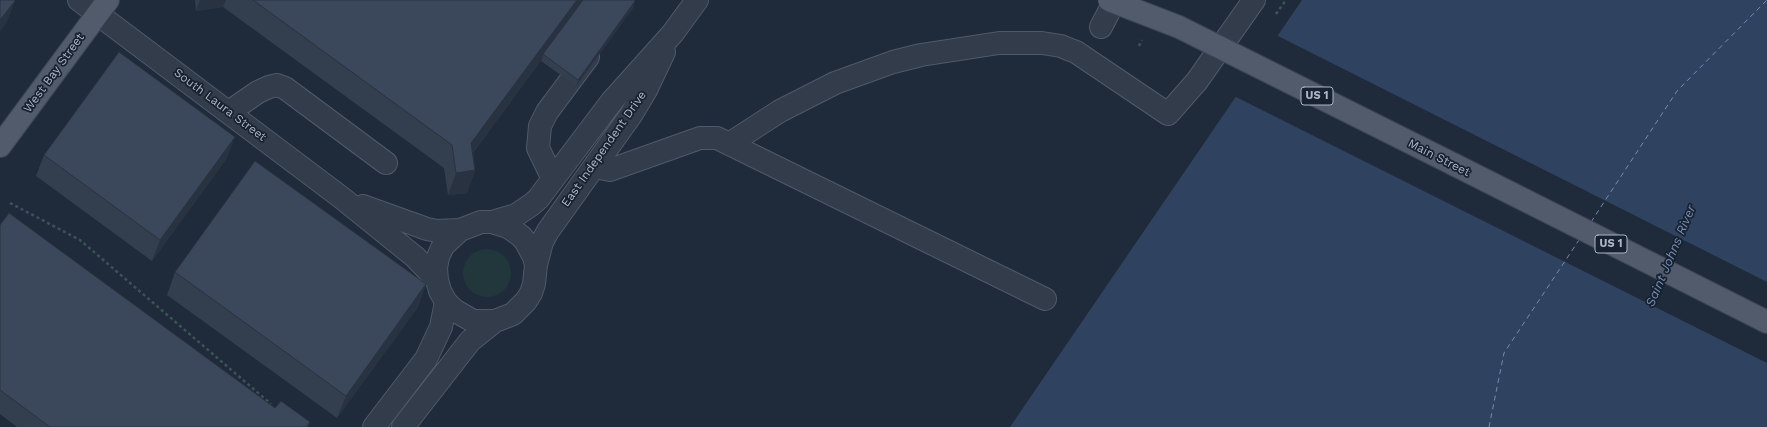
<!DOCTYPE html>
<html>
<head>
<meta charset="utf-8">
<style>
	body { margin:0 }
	canvas { display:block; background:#1f2a3a }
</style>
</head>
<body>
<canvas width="1767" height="427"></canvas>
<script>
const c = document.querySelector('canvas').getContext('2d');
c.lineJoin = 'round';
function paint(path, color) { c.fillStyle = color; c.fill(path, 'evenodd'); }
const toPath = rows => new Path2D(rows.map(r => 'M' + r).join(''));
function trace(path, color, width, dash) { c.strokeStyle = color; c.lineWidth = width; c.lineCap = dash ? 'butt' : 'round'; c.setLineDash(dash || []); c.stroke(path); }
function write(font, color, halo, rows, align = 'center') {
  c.font = font + ' "Work Sans",sans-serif'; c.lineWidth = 3.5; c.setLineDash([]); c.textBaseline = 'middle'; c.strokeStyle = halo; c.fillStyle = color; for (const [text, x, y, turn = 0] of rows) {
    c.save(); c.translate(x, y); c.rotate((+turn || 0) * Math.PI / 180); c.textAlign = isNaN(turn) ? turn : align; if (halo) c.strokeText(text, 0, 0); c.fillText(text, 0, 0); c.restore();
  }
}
const green = toPath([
	'463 273a24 24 0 1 1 48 0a24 24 0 1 1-48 0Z'
]);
const water = toPath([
	[1302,0,1767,0,1767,427,1010,427]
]);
const pier = toPath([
	[1276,35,1767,282,1767,363,1234,96]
]);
const ferry = toPath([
	[1591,222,1677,91,1767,0],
	[1489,427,1504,353,1579,240]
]);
const path = toPath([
	[1276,14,1286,0],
	[1139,46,1142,40],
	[10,203,80,240,271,404]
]);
const minor = toPath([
	[79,0,342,198,415,257,437,280],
	[1101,27,1115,0],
	[229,112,258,92,269,87,277,85,285,88,386,163],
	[729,144,780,111,835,83,893,62,921,55,999,43,1042,43,1061,46,1068,49,1076,52,1168,114,1197,81,1254,0],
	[595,167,610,170,700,138,717,138,1045,299],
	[553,179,538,148,540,126,547,112,588,57],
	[363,206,427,229,437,231,460,230],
	[492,222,516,215,531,205,538,199,612,101,673,33,697,0],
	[536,265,542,242,548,231,631,115,646,90,664,52],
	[374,427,426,359,441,327,446,302],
	[403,427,470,341,495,321,513,314,526,301,531,293,534,284,536,265,534,257,526,242,521,236,508,227,492,222,481,222,460,230,443,246,438,257,436,268,437,280,440,291,446,302,454,310,473,321,495,321]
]);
const major = toPath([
	[0,146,108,0],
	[1455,165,1767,322]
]);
const majorBridge = toPath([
	[1109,0,1179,27,1455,165]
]);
const wall = toPath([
	[195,0,634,0,633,8,576,86,541,61,542,59,473,153,475,170,467,193,448,195,444,168,223,7,196,11],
	[44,155,227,158,152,261,36,176],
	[0,225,275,408,310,422,308,427,17,427,0,414],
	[175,272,426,284,418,307,337,418,167,295]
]);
const shadedWall = toPath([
	[200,0,226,0,223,7,196,11],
	[577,0,585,0,543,54,542,59,463,166,471,143],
	[15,1,7,22,0,31,0,20],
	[635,1,633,8,576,86,578,80],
	[235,137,227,158,152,261,160,240],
	[475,170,467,193,448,195,456,173],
	[426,284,418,307,337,418,346,396]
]);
const building = toPath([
	[0,0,14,0,15,1,0,20,0,0],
	[253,0,577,0,471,143,475,170,456,173,452,145,253,0],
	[583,0,634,0,635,1,578,80,543,54,583,0],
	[119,52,235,137,160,240,44,155,119,52],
	[255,161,426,284,346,396,175,272,255,161],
	[9,213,275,408,281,401,310,422,306,427,50,427,0,390,0,225,9,213]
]);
const shields = [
	[1317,96,32],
	[1611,244,32]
];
const shieldNames = [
	["US 1",1317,96],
	["US 1",1611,244]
];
const streetNames = [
	["West Bay Street",54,73,-54],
	["South Laura Street",220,105,37],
	["East Independent Drive",604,149,-55],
	["Main Street",1439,158,27]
];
const waterNames = [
	["Saint Johns River",1671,256,-67]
];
paint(green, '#21373b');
paint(water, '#2f4361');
paint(pier, '#1f2a3a');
trace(ferry, '#738cb2', 1, [5, 4]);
trace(minor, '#505968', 24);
trace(major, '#3c4554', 24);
trace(path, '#3c5356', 2.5, [3, 3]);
trace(minor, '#333c4a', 22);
trace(major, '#515b6b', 22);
trace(majorBridge, '#3c4554', 24, []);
trace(majorBridge, '#515b6b', 22);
paint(wall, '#333e4e');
paint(shadedWall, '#293240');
paint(building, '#3b485b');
trace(building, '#293240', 1);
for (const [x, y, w] of shields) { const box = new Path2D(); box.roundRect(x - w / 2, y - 9, w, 18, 3); c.fillStyle = '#18212f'; c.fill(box); trace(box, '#adb6c7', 1); }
write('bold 11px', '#adb6c7', null, shieldNames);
write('12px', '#adb6c7', '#18212f', streetNames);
write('italic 13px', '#738cb2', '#18212f', waterNames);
</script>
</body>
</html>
